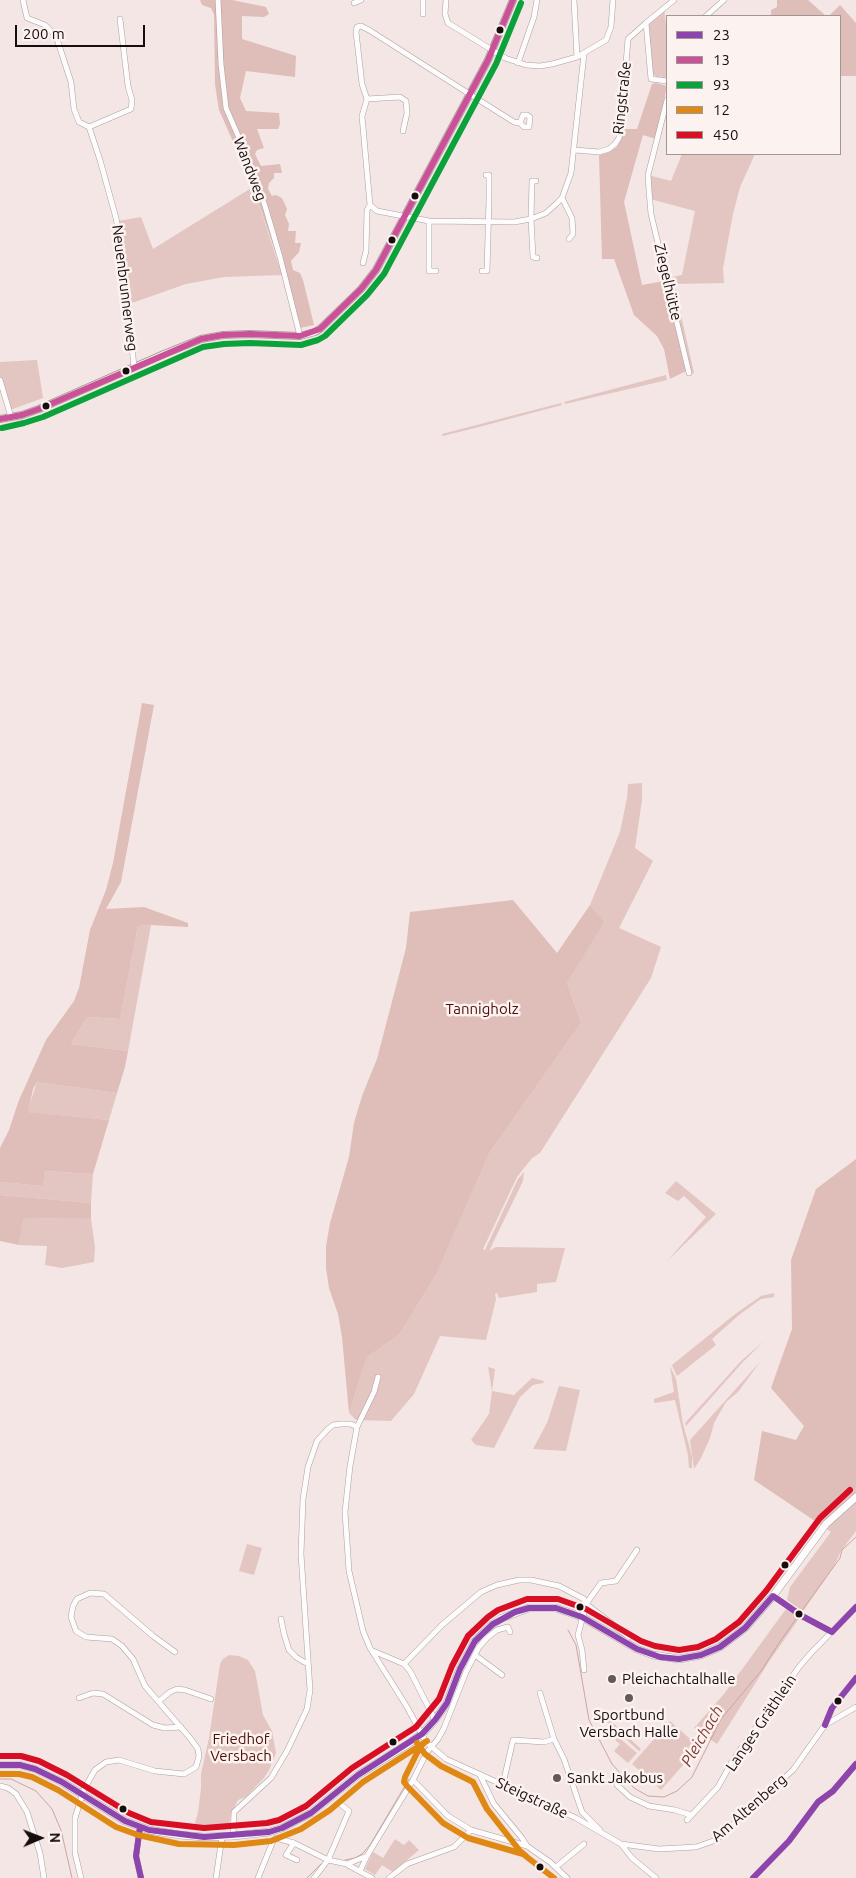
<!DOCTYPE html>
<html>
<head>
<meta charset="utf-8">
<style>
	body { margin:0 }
	#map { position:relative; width:856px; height:1878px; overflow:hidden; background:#f3e6e4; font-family:Ubuntu,sans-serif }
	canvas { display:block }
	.legend { position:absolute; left:666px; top:15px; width:175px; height:140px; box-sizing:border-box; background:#fcf2f0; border:1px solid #a09795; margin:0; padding:6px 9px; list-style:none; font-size:15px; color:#160e0d }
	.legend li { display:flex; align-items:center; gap:10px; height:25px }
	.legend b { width:25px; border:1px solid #a09795 }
	.north { position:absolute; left:15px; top:1813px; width:50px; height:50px; -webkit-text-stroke:4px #fcf2f0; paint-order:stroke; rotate:89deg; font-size:14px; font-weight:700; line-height:20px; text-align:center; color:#160e0d }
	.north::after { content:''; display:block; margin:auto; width:18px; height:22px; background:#160e0d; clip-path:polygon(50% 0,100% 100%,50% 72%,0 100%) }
	.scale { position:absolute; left:15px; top:25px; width:130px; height:22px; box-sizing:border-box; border:2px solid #160e0d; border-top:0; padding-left:6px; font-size:15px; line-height:18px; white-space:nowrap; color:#160e0d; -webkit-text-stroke:4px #fcf2f0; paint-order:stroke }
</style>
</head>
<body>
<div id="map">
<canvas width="856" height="1878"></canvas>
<ul class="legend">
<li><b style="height:6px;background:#8e44ad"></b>23</li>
<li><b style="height:6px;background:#ca5098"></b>13</li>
<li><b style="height:6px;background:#0ba13b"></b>93</li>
<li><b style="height:6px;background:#e08814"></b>12</li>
<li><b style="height:6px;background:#d80e24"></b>450</li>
</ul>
<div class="north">N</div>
<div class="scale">200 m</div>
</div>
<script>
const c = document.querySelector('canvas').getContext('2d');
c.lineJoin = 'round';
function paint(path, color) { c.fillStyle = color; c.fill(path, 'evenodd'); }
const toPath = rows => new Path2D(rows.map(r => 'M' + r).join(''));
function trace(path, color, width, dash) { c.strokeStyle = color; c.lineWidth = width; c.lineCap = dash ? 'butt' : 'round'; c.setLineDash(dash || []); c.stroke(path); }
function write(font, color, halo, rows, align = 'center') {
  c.font = font + ' Ubuntu,sans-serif'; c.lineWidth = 5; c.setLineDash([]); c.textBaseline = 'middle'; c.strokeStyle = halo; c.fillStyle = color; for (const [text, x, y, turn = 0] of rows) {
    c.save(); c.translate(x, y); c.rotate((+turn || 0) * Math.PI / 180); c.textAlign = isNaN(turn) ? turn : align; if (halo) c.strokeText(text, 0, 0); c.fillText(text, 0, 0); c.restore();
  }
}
const green = toPath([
	[664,9,666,25,667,25,667,77,662,79,661,76,658,78,653,74,648,25],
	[682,154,755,154,740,187,733,214,723,268,724,283,674,284,694,373,692,374,667,278,682,275,695,211,650,199,648,175,671,181],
	[253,187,282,275,224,277,186,284,129,304,118,221,141,217,153,249],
	[37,360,43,398,10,410,0,377,0,362],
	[666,375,667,380,565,404,564,402],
	[561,403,562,405,475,428,443,436,442,434],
	[642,783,642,800,635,848,653,861,619,928,661,947,651,978,540,1153,532,1158,517,1177,483,1249,485,1250,518,1179,524,1172,523,1181,489,1251,496,1247,565,1248,556,1282,537,1284,537,1292,499,1298,497,1293,495,1294,496,1299,486,1340,440,1336,414,1394,391,1421,356,1420,349,1413,367,1357,399,1335,436,1275,490,1152,581,1023,567,983,603,922,590,905,620,832,627,798,628,784],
	[151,925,128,1051,71,1044,87,1017,120,1019,138,926],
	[37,1082,117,1093,109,1120,27,1112],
	[45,1171,93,1174,91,1203,0,1195,0,1182,43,1186],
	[676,1181,716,1214,668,1260,706,1217,684,1196,678,1201,665,1193],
	[24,1218,91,1219,95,1247,94,1262,62,1268,45,1265,47,1246,19,1245],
	[774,1293,774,1297,761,1299,739,1315,712,1339,716,1345,677,1376,672,1365,734,1315,761,1296],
	[764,1341,742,1363,686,1426,685,1423,742,1360],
	[760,1362,738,1392,726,1402,714,1423,710,1438,701,1458,694,1469,690,1440],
	[670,1366,676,1379,683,1424,692,1456,692,1468,689,1468,688,1455,675,1400,654,1403,654,1399,674,1392],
	[488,1367,495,1369,492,1391,514,1395,532,1378,544,1381,543,1383,533,1385,520,1397,494,1448,476,1445,471,1440,489,1414,492,1391],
	[559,1386,580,1390,566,1451,533,1449,547,1423],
	[856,1488,856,1531,841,1551,833,1568,803,1611,787,1600,790,1587,831,1532,815,1521],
	[247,1544,262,1548,254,1575,239,1571],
	[786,1609,800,1617,770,1660,717,1744,694,1728,724,1694],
	[229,1655,239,1656,248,1660,255,1671,263,1715,272,1731,276,1753,269,1770,264,1778,246,1797,238,1800,231,1814,228,1828,225,1830,198,1830,195,1828,195,1823,198,1813,201,1788,201,1774,209,1738,220,1664,223,1659],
	[600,1711,641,1749,639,1751,598,1714],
	[670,1721,699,1747,661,1790,632,1764],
	[618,1737,637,1753,628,1763,614,1751,620,1744,615,1740],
	[395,1839,404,1845,409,1840,419,1850,393,1872,382,1865,375,1875,365,1869,373,1852,383,1858]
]);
const forest = toPath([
	[200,0,232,0,266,7,269,14,264,17,242,16,242,39,296,56,295,77,246,71,240,98,246,111,279,113,280,124,278,129,257,129,264,148,257,150,255,154,261,166,280,164,282,173,274,173,274,178,269,183,268,189,272,196,276,195,282,198,287,209,285,215,289,224,288,231,296,231,295,243,301,243,299,252,291,261,293,270,300,273,303,280,314,325,300,328,281,256,276,254,253,187,219,110,215,84,214,14,211,8,202,5],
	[777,0,808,0,826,16,771,15,771,10,777,7],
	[840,5,856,23,856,76,840,76,840,16,829,16],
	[656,83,667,86,656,139,643,135,624,202,642,285,664,281,686,371,670,379,664,349,657,336,634,315,614,259,602,259,599,155,609,152,617,147,621,140,624,129,637,129,652,84],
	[142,703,154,705,121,882,106,909,144,907,188,923,188,927,151,925,138,926,120,1019,87,1017,71,1044,128,1051,125,1067,117,1093,37,1082,33,1089,28,1112,109,1120,93,1174,45,1171,43,1186,0,1182,0,1148,9,1130,19,1100,46,1040,74,1001,79,988,90,930,106,890,113,863],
	[513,900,557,953,590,905,604,922,567,983,581,1023,490,1152,436,1275,399,1335,367,1357,349,1413,342,1337,338,1314,329,1288,326,1268,326,1246,330,1223,349,1157,354,1123,362,1096,377,1059,406,948,410,912],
	[856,1159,856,1488,815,1521,754,1480,762,1431,796,1440,804,1426,771,1388,792,1329,791,1260,816,1189],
	[0,1195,91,1203,91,1219,24,1218,19,1245,0,1241]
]);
const stream = toPath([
	[801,1612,840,1558,842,1550,856,1537],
	[568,1630,576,1645,589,1720,612,1764,634,1788,648,1796,664,1797,677,1791,692,1777,721,1719,761,1671,781,1640,799,1615],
	[0,1779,11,1779,36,1791,52,1809,61,1830,72,1878],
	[345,1860,355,1858,362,1854,370,1845,409,1779],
	[307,1878,321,1864]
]);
const minor = toPath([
	[23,0,27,18,45,25,56,36,71,82,74,109,79,122,89,127,100,160,116,218,123,256,134,367],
	[218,0,221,64,226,108,249,161,265,206,280,257,300,336],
	[446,0,445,14,448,23,505,58,526,65,540,66,552,64,577,57,606,40,611,27,613,0],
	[574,0,577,57],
	[354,3,361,0],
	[423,14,423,0],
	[706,16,724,0],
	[646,23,674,0],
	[518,63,534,17,537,0],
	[367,99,400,97,406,101,407,113,403,131],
	[667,100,648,175,649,190,651,214,689,373],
	[523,115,527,115,530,117,529,127,524,127,520,123,523,115],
	[520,123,514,122,471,95,369,30,361,26,357,27,356,32,362,84,367,99,362,116,370,205,377,211,429,221,514,222,531,219,546,213,556,204,562,198,571,173,584,54],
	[89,127,131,109,132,100,128,86,120,19],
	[575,150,599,152,609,149,615,144,619,138,621,126,628,39,646,23,651,79,667,81],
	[536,181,532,181,531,219,533,257,537,258],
	[562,198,572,218,573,234,569,239],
	[429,221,429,271,436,271],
	[363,263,366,251,367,210,370,205],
	[482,271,487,271,489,199,489,175,486,175],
	[0,380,11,417],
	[378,1377,374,1392,357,1427,350,1466,345,1512,349,1571,363,1631,370,1648,407,1707,426,1742,446,1759,576,1818,621,1844,659,1849,696,1847,716,1840,793,1770,825,1725,832,1708,856,1678],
	[773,1596,802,1616,832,1632],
	[281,1619,284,1634,289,1650,296,1657,304,1662,307,1663],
	[629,1637,586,1604,601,1583,616,1581,637,1550],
	[373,1651,404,1664,410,1671,435,1720],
	[475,1655,502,1675],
	[404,1664,442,1625,481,1592,497,1585,519,1580,531,1580,559,1586,584,1599,585,1608,578,1635,582,1650,584,1670],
	[540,1693,554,1739,564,1759,582,1812,600,1830],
	[79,1698,93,1693,103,1694,153,1725,165,1728,181,1727],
	[159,1701,170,1692,177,1689,185,1690,211,1699],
	[825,1725,856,1707],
	[480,1775,494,1804,522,1838,527,1846,550,1862,567,1878],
	[413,1780,448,1816,471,1830,527,1846],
	[503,1784,513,1740,544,1742,554,1739],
	[617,1785,630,1797,649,1806,675,1810,691,1815],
	[0,1786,8,1788,16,1794,27,1812,40,1853,44,1878],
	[687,1820,718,1787,733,1760,799,1667,811,1653,856,1607],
	[140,1827,136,1856,141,1878],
	[233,1836,234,1812,271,1778,287,1751,307,1709,310,1690,301,1554,303,1499,308,1467,317,1441,328,1429,333,1425,341,1424,351,1424,357,1427],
	[294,1843,286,1855,297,1860],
	[621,1844,632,1858,656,1878],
	[348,1865,372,1878],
	[556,1867,584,1844],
	[360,1871,367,1856],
	[81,1878,75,1853,75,1818,84,1789,95,1770,106,1762,119,1760,155,1771,184,1774,196,1767,199,1756,198,1749,190,1738,145,1686,133,1659,122,1646,112,1639,86,1637,76,1631,71,1617,73,1606,77,1599,90,1593,104,1594,153,1636,175,1652],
	[216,1878,222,1837],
	[258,1878,273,1841,276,1838,294,1843,328,1860,347,1864,367,1856,413,1780,427,1752,438,1739,444,1728,466,1672,479,1647,487,1638,497,1630,508,1627,510,1632],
	[314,1878,328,1860,349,1811,339,1803],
	[389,1878,407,1864,454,1847,471,1830],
	[753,1878,789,1841,818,1802,833,1791,856,1764]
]);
const tertiary = toPath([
	[0,419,22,415,39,409,164,354,201,339,223,335,250,334,300,336,315,332,320,329,361,289,376,270,488,60,513,0]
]);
const secondary = toPath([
	[0,1765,20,1765,35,1769,62,1782,125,1821,149,1830,180,1835,204,1837,233,1836,269,1832,282,1828,311,1813,358,1775,408,1744,422,1734,435,1720,447,1703,460,1669,475,1641,493,1624,502,1618,529,1608,556,1608,582,1617,637,1649,653,1655,679,1659,701,1655,720,1647,745,1628,773,1596,826,1524,856,1497]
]);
const bus1 = toPath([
	[825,1725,832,1708,856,1678],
	[0,1765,20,1765,35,1769,62,1782,125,1821,149,1830,204,1837,269,1832,282,1828,311,1813,358,1775,422,1734,435,1720,447,1703,460,1669,475,1641,493,1624,515,1612,529,1608,556,1608,582,1617,637,1649,660,1657,679,1659,701,1655,720,1647,745,1628,773,1596,802,1616,832,1632,856,1607],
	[140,1827,136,1856,141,1878],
	[753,1878,789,1841,818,1802,833,1791,856,1764]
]);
const bus2 = toPath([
	[0,419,22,415,39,409,201,339,223,335,250,334,300,336,320,329,361,289,376,270,488,60,513,0]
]);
const bus3 = toPath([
	[2,428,24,423,43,417,203,347,224,344,250,343,301,345,318,340,325,336,367,295,384,274,496,64,521,3]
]);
const bus4 = toPath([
	[425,1742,420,1747,405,1777,404,1782,407,1786,443,1823,468,1838,523,1854,554,1878],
	[417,1743,425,1754,441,1766,473,1782,487,1809,520,1851,526,1856],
	[0,1774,19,1774,32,1777,58,1790,116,1827,138,1835,179,1844,234,1845,271,1841,301,1829,330,1810,363,1782,427,1741]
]);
const bus5 = toPath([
	[0,1756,21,1756,39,1761,67,1775,129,1813,151,1822,204,1828,267,1823,279,1820,306,1806,352,1768,416,1727,439,1699,452,1666,468,1636,488,1617,498,1610,527,1599,558,1599,586,1609,641,1641,655,1646,679,1650,698,1647,716,1639,739,1622,766,1591,820,1518,850,1490]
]);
const markers = [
	[500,30,4.5,"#160e0d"],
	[415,196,4.5,"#160e0d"],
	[392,240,4.5,"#160e0d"],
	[126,371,4.5,"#160e0d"],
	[46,406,4.5,"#160e0d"],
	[785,1565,4.5,"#160e0d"],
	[580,1607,4.5,"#160e0d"],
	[799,1614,4.5,"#160e0d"],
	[612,1679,5,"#635a58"],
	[629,1698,5,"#635a58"],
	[838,1701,4.5,"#160e0d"],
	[393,1742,4.5,"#160e0d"],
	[557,1778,5,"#635a58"],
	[123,1809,4.5,"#160e0d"],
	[540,1867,4.5,"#160e0d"]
];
const streetNames = [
	["Ringstraße",622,98,-84],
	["Wandweg",250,169,69],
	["Ziegelhütte",668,282,77],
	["Neuenbrunnerweg",125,288,83],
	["Langes Gräthlein",761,1723,-56],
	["Steigstraße",532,1798,25],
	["Am Altenberg",749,1808,-41]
];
const parkNames = [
	["Tannigholz",482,1009],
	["Friedhof",241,1739],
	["Versbach",241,1756]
];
const poiNames = [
	["Pleichachtalhalle",622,1679],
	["Sportbund",629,1715,"center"],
	["Versbach Halle",629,1732,"center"],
	["Sankt Jakobus",567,1778]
];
const waterNames = [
	["Pleichach",702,1736,-60]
];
paint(green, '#e3c5c1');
paint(forest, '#dfbdb8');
trace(stream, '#cca59f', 1);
trace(minor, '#aaa19f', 6);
trace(tertiary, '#aaa19f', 8);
trace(secondary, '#aaa19f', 8);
trace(minor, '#fdfbfb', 5);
trace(tertiary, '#fdfbfb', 6);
trace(secondary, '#fdfbfb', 7);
trace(bus1, '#8e44ad', 6);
trace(bus2, '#ca5098', 6);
trace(bus3, '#0ba13b', 6);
trace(bus4, '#e08814', 6);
trace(bus5, '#d80e24', 6);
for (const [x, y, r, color] of markers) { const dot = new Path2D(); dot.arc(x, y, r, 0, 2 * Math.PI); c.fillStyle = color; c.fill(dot); trace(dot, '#fcf2f0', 2); }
write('15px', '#160e0d', '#fcf2f0', streetNames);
write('15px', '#4e0f0d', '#fcf2f0', parkNames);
write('15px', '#160e0d', '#fcf2f0', poiNames, 'left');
write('italic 16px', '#813e38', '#fcf2f0', waterNames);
</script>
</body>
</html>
